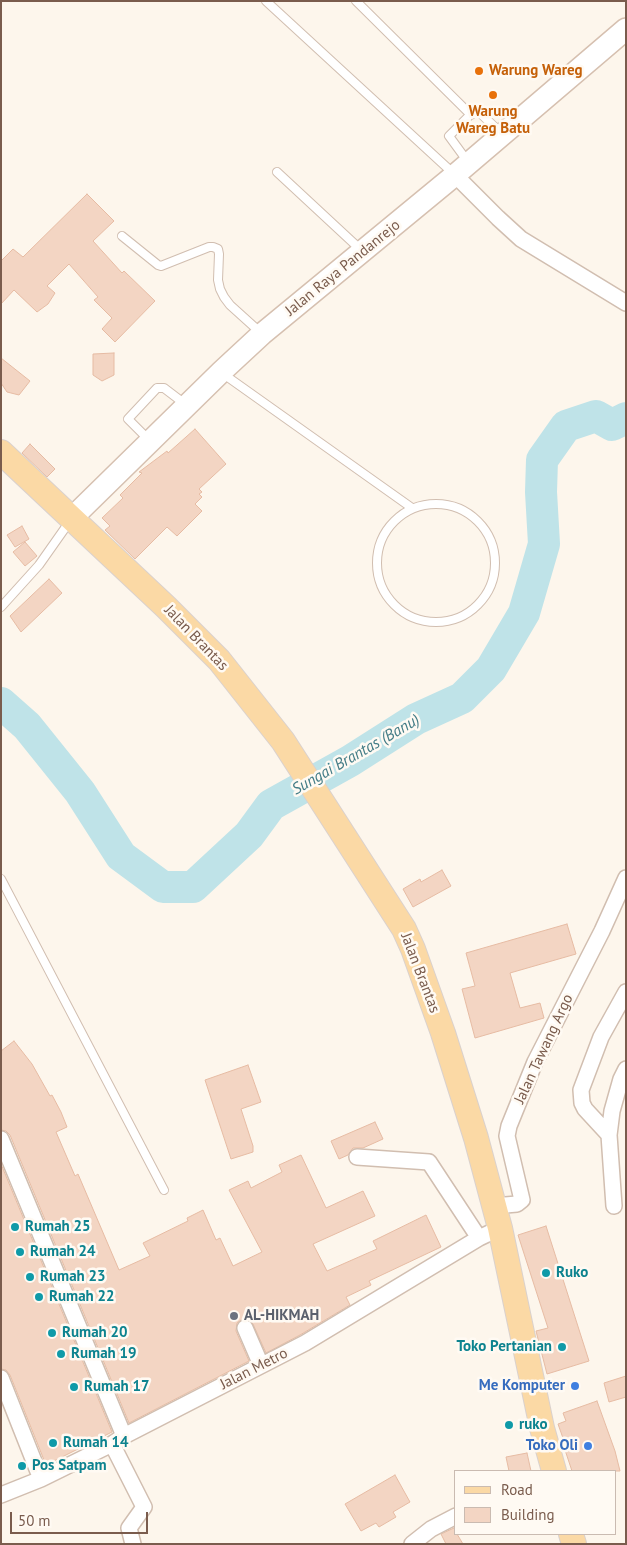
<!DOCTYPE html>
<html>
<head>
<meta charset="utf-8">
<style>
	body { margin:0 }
	#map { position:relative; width:627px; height:1545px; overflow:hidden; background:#fdf6ec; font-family:"PT Sans",sans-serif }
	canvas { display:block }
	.frame { position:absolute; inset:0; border:2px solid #7a5c4d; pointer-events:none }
	.legend { position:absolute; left:454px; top:1470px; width:162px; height:65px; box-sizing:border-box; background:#fffaf3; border:1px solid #cabbb1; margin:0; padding:6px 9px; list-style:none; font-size:15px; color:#7a5c4d }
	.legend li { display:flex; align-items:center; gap:10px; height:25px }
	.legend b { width:25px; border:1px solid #cabbb1 }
	.scale { position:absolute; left:10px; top:1512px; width:138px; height:22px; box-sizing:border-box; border:2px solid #7a5c4d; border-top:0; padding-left:6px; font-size:15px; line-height:18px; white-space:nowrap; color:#7a5c4d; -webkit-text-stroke:4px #fffaf3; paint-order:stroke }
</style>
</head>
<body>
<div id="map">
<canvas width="627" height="1545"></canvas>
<div class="frame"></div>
<ul class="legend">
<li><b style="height:6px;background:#fbd9a5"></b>Road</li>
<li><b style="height:14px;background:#f3d5c3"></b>Building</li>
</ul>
<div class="scale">50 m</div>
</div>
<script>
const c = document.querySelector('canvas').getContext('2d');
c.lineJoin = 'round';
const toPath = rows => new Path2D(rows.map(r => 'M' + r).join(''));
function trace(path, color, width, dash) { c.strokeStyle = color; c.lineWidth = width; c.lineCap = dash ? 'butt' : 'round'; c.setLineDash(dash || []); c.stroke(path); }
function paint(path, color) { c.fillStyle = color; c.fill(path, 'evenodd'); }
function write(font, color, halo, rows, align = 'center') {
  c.font = font + ' "PT Sans",sans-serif'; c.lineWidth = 5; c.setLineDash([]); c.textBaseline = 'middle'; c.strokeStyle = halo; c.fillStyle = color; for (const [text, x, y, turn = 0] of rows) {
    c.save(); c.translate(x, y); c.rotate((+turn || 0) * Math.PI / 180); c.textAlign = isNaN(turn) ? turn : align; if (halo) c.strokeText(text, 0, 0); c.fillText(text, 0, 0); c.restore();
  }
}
const river = toPath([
	[1,703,27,726,80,792,121,856,163,887,193,887,249,835,271,805,350,761,416,719,462,698,491,669,524,613,544,544,541,492,542,460,566,426,596,416,612,425,626,418]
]);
const building = toPath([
	[87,194,114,221,93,241,122,273,124,271,155,301,115,342,102,329,112,318,94,300,98,297,69,264,47,286,55,293,48,304,37,312,14,290,1,304,1,261,13,249,23,257,87,194],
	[114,353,114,375,102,381,93,375,93,354,114,353],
	[1,358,30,381,19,395,7,392,1,383,1,358],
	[195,429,226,464,199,489,202,492,199,494,202,497,195,504,202,511,177,536,167,527,135,559,105,530,110,526,102,518,123,498,120,495,142,473,139,472,167,451,168,453,195,429],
	[30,444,55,469,47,477,22,453,30,444],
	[22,526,29,539,15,547,7,535,22,526],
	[25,542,37,556,25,566,13,552,25,542],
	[49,579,62,593,21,632,10,616,49,579],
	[442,870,451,886,413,907,403,889,420,879,421,882,442,870],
	[567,924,576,954,510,973,520,1008,540,1003,544,1018,475,1038,462,989,475,986,466,953,567,924],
	[14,1041,32,1064,50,1096,52,1095,61,1112,67,1127,56,1132,75,1176,78,1174,119,1270,150,1256,143,1243,188,1221,187,1218,203,1210,216,1240,220,1238,233,1266,262,1252,229,1190,248,1181,251,1188,282,1172,279,1165,301,1155,326,1208,363,1191,375,1216,313,1244,327,1271,377,1249,373,1241,426,1215,441,1247,369,1281,371,1285,346,1297,350,1305,300,1335,266,1353,253,1324,247,1319,241,1320,237,1323,236,1331,249,1361,129,1423,10,1135,6,1131,1,1130,1,1051,14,1041],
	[248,1065,261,1102,241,1109,253,1146,253,1152,231,1159,205,1080,248,1065],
	[375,1122,383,1139,363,1148,353,1148,348,1155,339,1159,331,1141,375,1122],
	[1,1164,112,1432,46,1465,10,1375,6,1370,1,1369,1,1164],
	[546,1226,589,1361,547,1374,536,1331,548,1328,518,1235,546,1226],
	[626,1376,626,1397,609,1402,604,1383,626,1376],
	[597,1401,615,1451,620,1471,572,1471,562,1441,564,1441,558,1424,566,1421,563,1413,597,1401],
	[527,1453,531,1471,509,1471,506,1457,527,1453],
	[395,1475,410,1502,393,1512,396,1517,379,1527,376,1523,361,1531,345,1504,395,1475],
	[454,1528,456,1534,457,1534,463,1544,446,1544,441,1534,454,1528]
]);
const service = toPath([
	[266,1,454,174],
	[356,1,471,115],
	[468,162,449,136,474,111,479,112,501,133],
	[277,172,361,250],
	[122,236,158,265,161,266,209,247,213,247,218,249,219,254,218,280,220,289,224,297,230,305,261,333],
	[222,373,412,508],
	[149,440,128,419,157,388,164,388,185,404],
	'377 563a59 59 0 1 1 118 0a59 59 0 1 1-118 0Z',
	[1,607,39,565,70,521],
	[1,879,164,1190]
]);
const minor = toPath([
	[455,175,498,218,521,239,626,303],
	[609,1135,585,1109,582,1103,581,1090,601,1037,626,992],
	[1,1139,124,1436],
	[357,1157,429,1162,479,1238],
	[494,1206,517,1204,522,1200,507,1136,509,1126,535,1062,602,931,626,878],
	[614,1206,609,1135,612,1111,621,1079,626,1069],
	[245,1328,261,1365],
	[1,1378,41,1479],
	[112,1444,144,1507,129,1528,133,1544],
	[1,1495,41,1479,112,1444,124,1436,305,1343,479,1238,500,1228],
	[412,1544,431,1529,456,1516]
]);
const secondary = toPath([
	[71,519,221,372,262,334,455,175,626,29]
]);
const primary = toPath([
	[1,452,166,607,219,660,283,741,404,929,413,949,443,1033,476,1138,500,1228,542,1428,554,1471],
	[571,1534,574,1544]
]);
const markers = [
	[479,71,5,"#e8710a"],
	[493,95,5,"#e8710a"],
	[15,1227,5,"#0f9aa8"],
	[20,1252,5,"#0f9aa8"],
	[546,1273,5,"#0f9aa8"],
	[30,1277,5,"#0f9aa8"],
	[39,1297,5,"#0f9aa8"],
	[234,1316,5,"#6b7280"],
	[52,1333,5,"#0f9aa8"],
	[562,1347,5,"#0f9aa8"],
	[61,1354,5,"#0f9aa8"],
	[575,1386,5,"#3f7fe0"],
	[74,1387,5,"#0f9aa8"],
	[509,1425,5,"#0f9aa8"],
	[53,1443,5,"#0f9aa8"],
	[588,1446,5,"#3f7fe0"],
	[22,1466,5,"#0f9aa8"]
];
const foodNames = [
	["Warung Wareg",489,71],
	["Warung",493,112,"center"],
	["Wareg Batu",493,129,"center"]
];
const streetNames = [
	["Jalan Raya Pandanrejo",343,268,-39],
	["Jalan Brantas",196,638,46],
	["Jalan Brantas",420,973,69],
	["Jalan Tawang Argo",544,1049,-65],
	["Jalan Metro",254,1369,-27]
];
const cultureNames = [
	["Rumah 25",25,1227],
	["Rumah 24",30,1252],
	["Ruko",556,1273],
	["Rumah 23",40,1277],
	["Rumah 22",49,1297],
	["Rumah 20",62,1333],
	["Toko Pertanian",552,1347,"right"],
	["Rumah 19",71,1354],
	["Rumah 17",84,1387],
	["ruko",519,1425],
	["Rumah 14",63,1443],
	["Pos Satpam",32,1466]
];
const worshipNames = [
	["AL-HIKMAH",244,1316]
];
const shopNames = [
	["Me Komputer",565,1386],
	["Toko Oli",578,1446]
];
const waterNames = [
	["Sungai Brantas (Banu)",356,755,-30]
];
trace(river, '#bfe3e8', 32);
paint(building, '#f3d5c3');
trace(building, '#e6bba3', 1);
trace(service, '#d1beb0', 10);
trace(minor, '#d1beb0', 18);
trace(secondary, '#d6c0b0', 24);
trace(primary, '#dad1cd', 26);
trace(service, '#fff', 8);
trace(minor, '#fff', 15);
trace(secondary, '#fff', 21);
trace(primary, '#fbd9a5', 24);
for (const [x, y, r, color] of markers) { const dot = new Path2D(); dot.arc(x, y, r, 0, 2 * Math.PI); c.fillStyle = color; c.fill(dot); trace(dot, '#fffaf3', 2); }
write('bold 15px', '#c56008', '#fffaf3', foodNames, 'left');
write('15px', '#7a5c4d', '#fffaf3', streetNames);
write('bold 15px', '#0d838f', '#fffaf3', cultureNames, 'left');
write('bold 15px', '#5b616d', '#fffaf3', worshipNames, 'left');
write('bold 15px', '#366cbe', '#fffaf3', shopNames, 'right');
write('italic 16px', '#437c86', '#fffaf3', waterNames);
</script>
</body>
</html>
